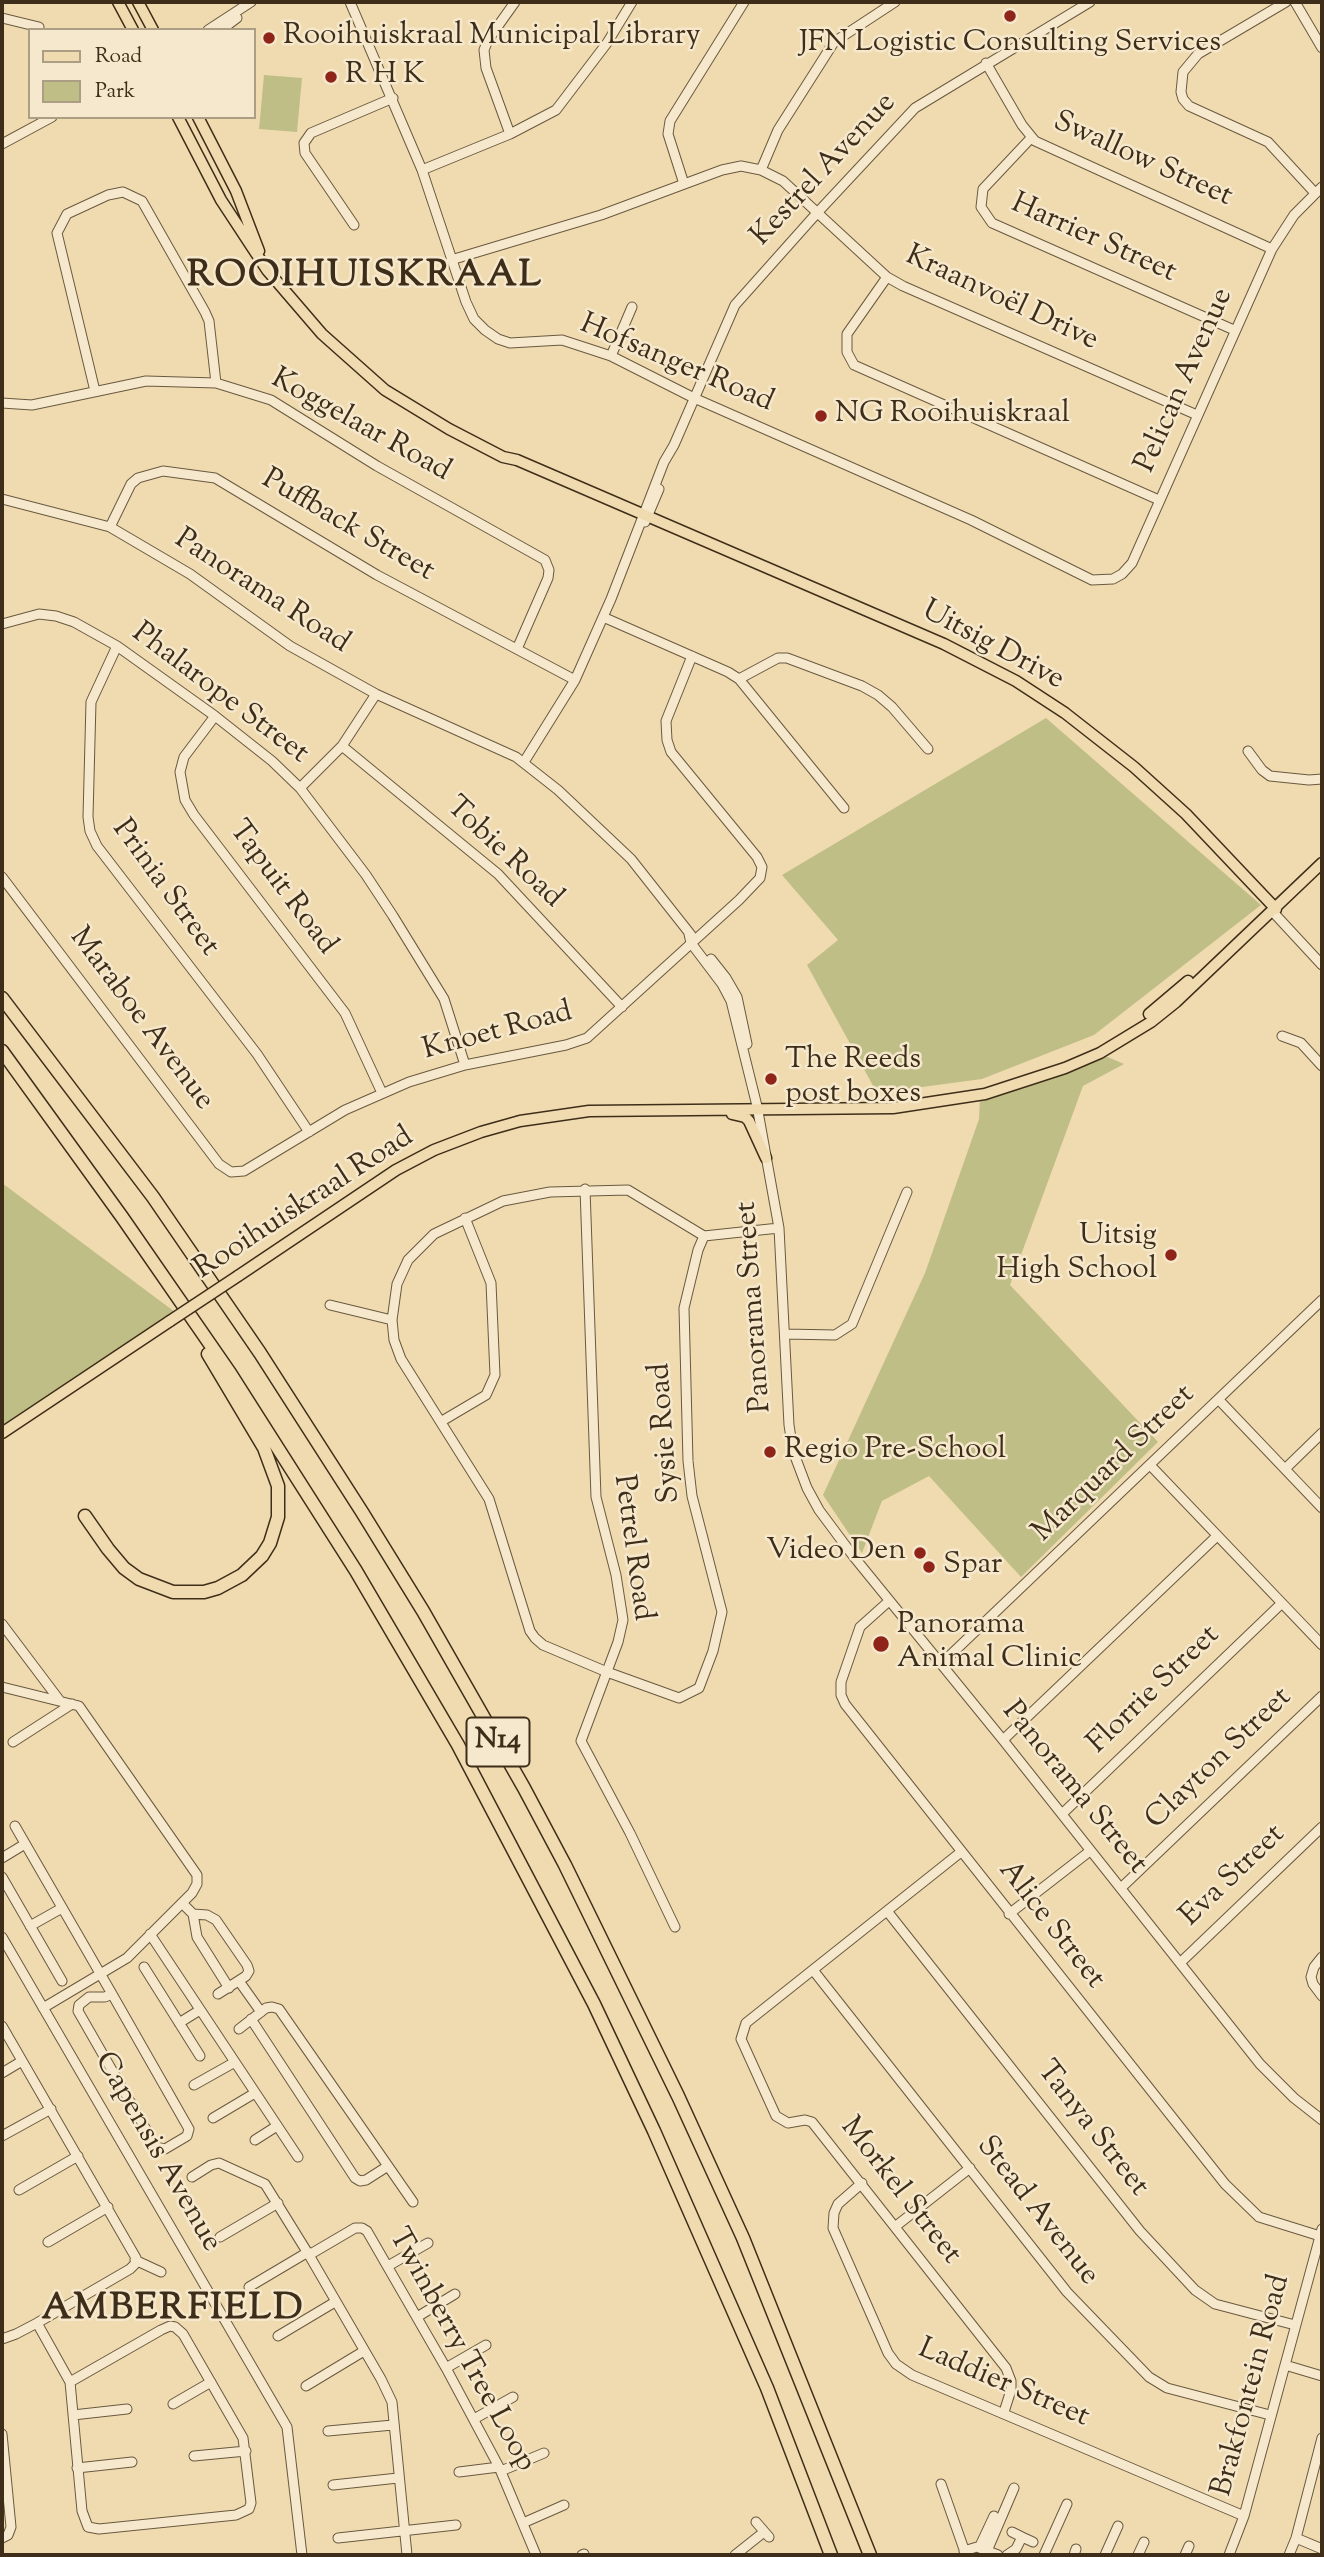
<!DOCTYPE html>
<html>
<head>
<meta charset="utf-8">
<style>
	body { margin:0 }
	#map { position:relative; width:1324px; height:2557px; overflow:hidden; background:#f0dbb0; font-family:"Sorts Mill Goudy",serif }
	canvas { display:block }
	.frame { position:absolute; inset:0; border:4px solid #3e2e19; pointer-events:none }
	.legend { position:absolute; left:28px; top:28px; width:228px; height:91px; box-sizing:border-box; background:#f5e8cc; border:2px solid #ac9e84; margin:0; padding:9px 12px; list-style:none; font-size:21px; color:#3e2e19 }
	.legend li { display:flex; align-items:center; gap:14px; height:35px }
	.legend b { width:35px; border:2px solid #ac9e84 }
</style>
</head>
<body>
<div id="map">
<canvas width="1324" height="2557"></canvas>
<div class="frame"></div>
<ul class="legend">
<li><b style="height:9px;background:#f0dbb0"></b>Road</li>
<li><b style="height:19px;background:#c0be87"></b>Park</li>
</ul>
</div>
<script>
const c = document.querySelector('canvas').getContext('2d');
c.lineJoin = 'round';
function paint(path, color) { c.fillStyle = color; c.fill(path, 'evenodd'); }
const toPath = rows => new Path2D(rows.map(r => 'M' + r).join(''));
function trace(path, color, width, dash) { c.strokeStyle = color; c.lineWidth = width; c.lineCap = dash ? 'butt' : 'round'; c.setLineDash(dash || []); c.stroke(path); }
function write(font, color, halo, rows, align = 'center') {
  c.font = font + ' "Sorts Mill Goudy",serif'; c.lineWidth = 5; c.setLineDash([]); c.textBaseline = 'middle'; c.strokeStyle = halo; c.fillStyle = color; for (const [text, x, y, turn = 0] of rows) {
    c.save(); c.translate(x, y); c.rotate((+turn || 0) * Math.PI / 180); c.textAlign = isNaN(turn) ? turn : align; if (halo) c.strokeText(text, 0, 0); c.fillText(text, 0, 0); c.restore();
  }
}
const green = toPath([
	[264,75,302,78,297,132,259,129],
	[1046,718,1261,905,1094,1035,982,1079,877,1093,807,965,838,940,782,875],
	[1103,1055,1124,1064,1083,1086,1010,1285,1158,1442,1021,1577,929,1476,882,1501,862,1553,823,1495,925,1273,979,1119,980,1098],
	[2,1183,179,1315,2,1429]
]);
const minor = toPath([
	[350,2,422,170,466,302,474,319,485,330,498,339,510,343,562,340,611,356,694,398,971,520,1092,580,1113,579,1122,574,1132,563,1272,249,1294,215,1322,187],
	[1286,2,1198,54,1183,72,1181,92,1183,99,1189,106,1268,142,1315,193],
	[1295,2,1322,48],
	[2,18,39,27],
	[208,30,251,2],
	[221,30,237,18],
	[986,63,1022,125,1035,141,1272,249],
	[510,134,486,68,484,50,488,40,515,2],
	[1031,138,983,189,981,207,992,223,1234,330],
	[2,144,52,117],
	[422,170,510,134,556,110,607,43,632,2],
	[761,170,778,130,834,42,895,2],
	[684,184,668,134,670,121,744,2],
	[354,225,305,153,304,143,311,133,393,98],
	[451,260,601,215,722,170,741,166,761,170,783,181,887,277,903,286,1197,415],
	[887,277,847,334,847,352,854,365,1159,500],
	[611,356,632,307],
	[95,391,57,233,67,214,108,195,123,192,142,201,205,312,209,321,216,383],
	[2,403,32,405,146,381,216,383,271,400,377,466,545,560,549,570,548,578,517,649],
	[2,499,110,527,190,574,290,646,376,694,516,757,558,790,631,859,691,935],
	[645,522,659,489],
	[110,527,131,484,138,478,163,471,215,478,377,575,575,680],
	[603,617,728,672,739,679,844,808],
	[2,624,39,614,56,616,74,622,117,646,215,716,272,761,300,788,366,875,393,916,444,999,465,1065],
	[117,646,91,702,88,817,90,831,97,846,257,1054,309,1132],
	[739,679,778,658,787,658,862,686,878,695,892,707,928,749],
	[215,716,184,757,180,772,185,800,194,815,345,1013,382,1093],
	[342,746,498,874,622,1007],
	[1248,751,1262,770,1270,776,1309,780,1322,779],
	[524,762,575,680,611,599,664,462,674,445,735,305,817,213,915,108,1090,2],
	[300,788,342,746,376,694],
	[2,877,219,1164,231,1172,244,1171,345,1110,409,1082,465,1065,566,1045,587,1038,739,900,760,878,762,867,757,857,671,752,667,740,666,721,692,656],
	[1272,911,1322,965],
	[689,934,691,943,722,984,731,1001,757,1106,779,1228,789,1425,793,1451,807,1488,819,1510,854,1557,1003,1740,1260,2064,1294,2098,1322,2120],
	[711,959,726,978,737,997,747,1044],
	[1282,1036,1301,1043,1322,1066],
	[585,1189,596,1497,616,1575,623,1620,618,1642,581,1741,630,1833,675,1927],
	[704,1236,698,1250,684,1308,688,1461,692,1496,722,1612,713,1651,699,1688,679,1698,607,1672,543,1645,535,1638,530,1631,489,1499,401,1359,394,1340,392,1320,397,1284,408,1260,434,1234,503,1201,550,1192,628,1190,704,1236,779,1228],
	[330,1305,392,1320],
	[785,1334,835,1335,852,1324,907,1192],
	[1219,1400,1322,1508],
	[442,1421,486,1395,495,1375,491,1283,465,1218],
	[1150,1465,1322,1645],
	[1285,1469,1322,1433],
	[889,1601,860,1627,841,1682,841,1695,845,1704,1225,2184,1259,2217,1320,2236],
	[2,1624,60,1701],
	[941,1664,1322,1300],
	[2,1687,79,1706,197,1875,197,1884,192,1893,127,1958,43,2008],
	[1003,1740,1217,1536],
	[13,1742,72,1704],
	[1062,1814,1282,1603],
	[15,1826,112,1994,189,2129,187,2136,165,2149,156,2147,78,2011,79,2005,89,1997,105,1997,112,1994],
	[961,1852,746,2023,741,2039,776,2116,788,2123,805,2120,812,2122,1006,2368,1011,2381,1011,2390,1004,2412],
	[2,1858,25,1844],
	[2,1877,62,1981],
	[1121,1888,1322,1696],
	[182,1903,193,1914,197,1937,229,1988],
	[887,1911,1140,2231,1195,2290,1215,2304,1295,2325],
	[193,1914,207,1915,216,1920,247,1965,249,1971,246,1976,218,1994],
	[1009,1914,1090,1851],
	[30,1926,62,1908],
	[150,1934,298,2157],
	[2,1937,287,2427,302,2555],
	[1322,1957,1314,1967,1311,1977,1313,1984,1322,1996],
	[1180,1963,1322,1827],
	[144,1967,200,2056],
	[813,1970,1067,2292,1149,2377,1167,2388,1270,2415],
	[239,1981,261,2012],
	[251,2019,355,2178,360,2181,366,2180,388,2166],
	[179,2023,200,2010],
	[2,2026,136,2258,135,2264,130,2269,37,2323,16,2334,2,2339],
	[239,2029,266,2008,272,2007,279,2009,413,2202],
	[2,2073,22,2061],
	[194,2085,235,2062],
	[213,2118,255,2093],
	[2,2136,51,2109],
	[255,2140,277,2126],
	[192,2177,211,2165,219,2163,265,2184,309,2255,381,2379,392,2402,407,2555],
	[862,2183,838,2204,834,2213,833,2228,888,2353,896,2364,912,2375,1244,2516],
	[19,2190,78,2156],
	[896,2226,970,2168],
	[220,2237,278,2203],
	[48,2242,108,2207],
	[309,2255,355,2228,362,2228,367,2231,446,2368,499,2467,536,2555],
	[135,2260,161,2272],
	[388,2266,428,2243],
	[249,2287,308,2252],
	[417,2317,455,2294],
	[37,2323,70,2382,82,2511,88,2527,99,2529,236,2515,249,2509,251,2503,243,2438,183,2334,175,2327,170,2326,161,2330,70,2382],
	[278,2336,335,2302],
	[1285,2365,1322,2376],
	[446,2368,486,2345],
	[306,2386,364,2351],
	[173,2404,211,2382],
	[73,2415,127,2409],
	[474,2419,513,2397],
	[328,2431,393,2425],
	[2,2434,11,2527,8,2535,2,2538],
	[194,2456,246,2451],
	[77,2468,132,2462],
	[501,2471,544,2453],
	[459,2472,499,2467],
	[941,2484,966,2555],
	[333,2485,398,2478],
	[756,2522,769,2537],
	[523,2523,564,2505],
	[1022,2537,1033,2542],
	[338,2538,456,2525],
	[1296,2538,1322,2549],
	[979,2548,994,2516],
	[964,2551,977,2547,998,2555],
	[987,2551,1014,2488],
	[582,2555,584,2554],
	[735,2555,764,2532],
	[1007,2555,1016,2549,1022,2537,1012,2532],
	[1044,2555,1067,2504],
	[1074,2555,1076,2549],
	[1105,2555,1118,2526],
	[1138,2555,1144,2542],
	[1185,2555,1189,2546],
	[1229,2555,1244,2516,1322,2229],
	[1289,2555,1296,2538,1322,2438]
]);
const major = toPath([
	[118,2,133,30],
	[138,2,153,30],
	[178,117,221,200,267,270,322,334,385,390,449,429,503,457,517,460,944,644,1016,681,1065,713,1134,767,1186,814,1276,909],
	[198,117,236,191,259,251],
	[1149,1014,1188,981],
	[732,1114,745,1117,749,1121,766,1158],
	[238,1276,396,1170,434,1150,481,1132,520,1121,589,1111,893,1108,985,1094,1065,1068,1100,1053,1151,1022,1176,1002,1322,863],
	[2,1433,170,1321]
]);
const highway = toPath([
	[2,998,153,1197,260,1353,362,1512,423,1611,524,1788,565,1865,678,2096,743,2238,870,2555],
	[2,1051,122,1217,230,1373,356,1571,458,1745,594,2004,654,2131,767,2388,831,2555],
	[85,1516,108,1549,124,1568,139,1579,173,1592,204,1592,218,1588,242,1575,262,1556,270,1543,278,1517,278,1486,264,1448,208,1354]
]);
const majorBridge = toPath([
	[170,1321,238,1276]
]);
const markers = [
	[1010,16,7,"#8f2418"],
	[269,38,7,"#8f2418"],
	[331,77,7,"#8f2418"],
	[821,416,7,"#8f2418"],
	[771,1079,7,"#8f2418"],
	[1171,1255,7,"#8f2418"],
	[770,1452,7,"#8f2418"],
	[920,1553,7,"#8f2418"],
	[929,1567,7,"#8f2418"],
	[881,1644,9,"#8f2418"]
];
const shields = [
	[498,1742,63]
];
const shieldNames = [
	["N14",498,1742]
];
const poiNames = [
	["Rooihuiskraal Municipal Library",283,38],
	["JFN Logistic Consulting Services",1010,45,"center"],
	["R H K",345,77],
	["NG Rooihuiskraal",835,416],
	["The Reeds",785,1062],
	["post boxes",785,1096],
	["Uitsig",1157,1238,"right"],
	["High School",1157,1272,"right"],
	["Regio Pre-School",784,1452],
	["Video Den",906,1553,"right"],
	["Spar",943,1567],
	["Panorama",897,1627],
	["Animal Clinic",897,1661]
];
const streetNames = [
	["Swallow Street",1142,161,24],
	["Kestrel Avenue",825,171,-47],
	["Harrier Street",1093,240,24],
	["Kraanvoël Drive",1001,300,25],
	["Hofsanger Road",676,365,23],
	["Pelican Avenue",1186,381,-66],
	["Koggelaar Road",360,427,29],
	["Puffback Street",347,527,30],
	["Panorama Road",261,593,33],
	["Uitsig Drive",992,647,28],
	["Phalarope Street",219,695,37],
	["Tobie Road",503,854,43],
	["Prinia Street",164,889,54],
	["Tapuit Road",281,889,53],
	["Maraboe Avenue",140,1020,53],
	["Knoet Road",498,1033,-15],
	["Rooihuiskraal Road",305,1205,-33],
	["Panorama Street",756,1307,-94],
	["Sysie Road",667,1433,-94],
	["Marquard Street",1115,1465,-44],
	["Petrel Road",631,1548,82],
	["Florrie Street",1155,1691,-44],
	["Clayton Street",1220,1760,-44],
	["Panorama Street",1073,1789,51],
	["Eva Street",1234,1877,-44],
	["Alice Street",1050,1926,52],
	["Tanya Street",1091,2130,52],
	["Capensis Avenue",156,2153,60],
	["Morkel Street",899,2192,52],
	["Stead Avenue",1036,2212,52],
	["Twinberry Tree Loop",460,2351,61],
	["Laddier Street",1003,2385,23],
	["Brakfontein Road",1253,2386,-75]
];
const districtNames = [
	["ROOIHUISKRAAL",365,279],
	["AMBERFIELD",173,2312]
];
paint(green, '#c0be87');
trace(minor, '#6a593f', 11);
trace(major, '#3e2e19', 13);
trace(highway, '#3e2e19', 15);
trace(minor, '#f5e8cc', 9);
trace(major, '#f0dbb0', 10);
trace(highway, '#f0dbb0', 12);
trace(majorBridge, '#3e2e19', 13, []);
trace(majorBridge, '#f0dbb0', 10);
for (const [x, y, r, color] of markers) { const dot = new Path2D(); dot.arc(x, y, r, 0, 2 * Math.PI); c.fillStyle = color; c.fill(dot); trace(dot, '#f5e8cc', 2.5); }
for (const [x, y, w] of shields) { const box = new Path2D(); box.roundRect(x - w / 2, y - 24.5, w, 49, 5); c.fillStyle = '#f5e8cc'; c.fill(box); trace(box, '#3e2e19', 2); }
write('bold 28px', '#3e2e19', null, shieldNames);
write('30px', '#3e2e19', '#f5e8cc', poiNames, 'left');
write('30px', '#3e2e19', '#f5e8cc', streetNames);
c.letterSpacing = '2px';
write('bold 37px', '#3e2e19', '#f5e8cc', districtNames);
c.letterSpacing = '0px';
</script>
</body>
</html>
